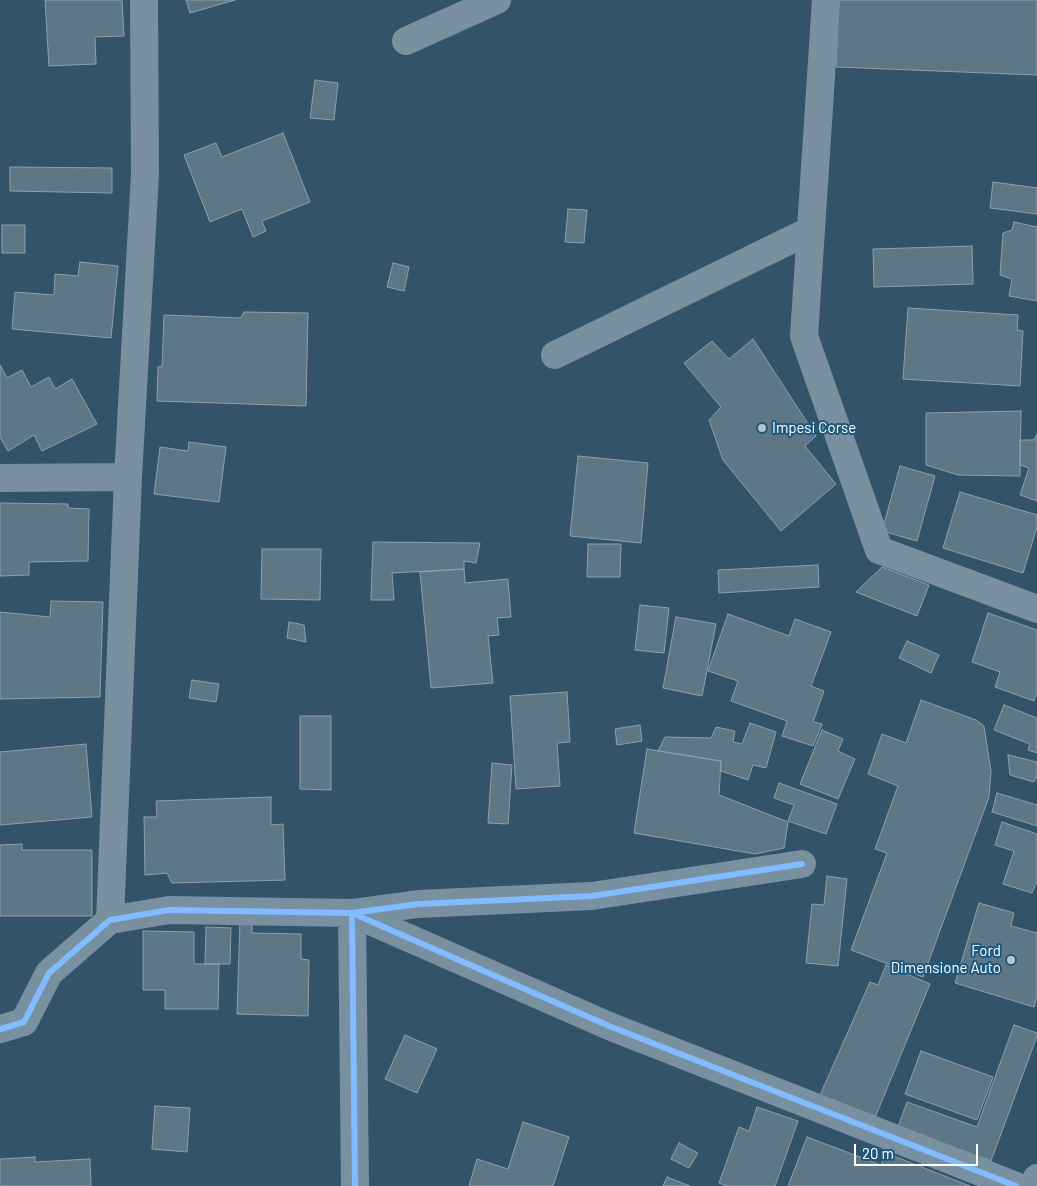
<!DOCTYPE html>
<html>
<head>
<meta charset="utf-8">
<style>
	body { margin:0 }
	#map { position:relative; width:1037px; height:1186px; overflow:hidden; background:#335468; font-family:Barlow,sans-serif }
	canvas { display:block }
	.scale { position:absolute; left:854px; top:1144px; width:124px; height:22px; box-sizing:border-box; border:2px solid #fff; border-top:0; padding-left:6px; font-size:15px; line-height:18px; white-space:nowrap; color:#fff; -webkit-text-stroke:4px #1d597e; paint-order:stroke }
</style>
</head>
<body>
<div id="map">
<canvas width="1037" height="1186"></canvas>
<div class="scale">20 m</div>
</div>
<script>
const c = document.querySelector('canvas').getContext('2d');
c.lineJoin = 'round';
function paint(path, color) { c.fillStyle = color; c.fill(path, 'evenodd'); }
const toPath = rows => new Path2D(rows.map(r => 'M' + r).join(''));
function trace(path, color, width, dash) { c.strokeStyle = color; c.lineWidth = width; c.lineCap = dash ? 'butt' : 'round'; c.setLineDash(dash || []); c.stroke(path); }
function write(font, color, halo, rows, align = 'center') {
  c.font = font + ' Barlow,sans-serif'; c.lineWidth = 4; c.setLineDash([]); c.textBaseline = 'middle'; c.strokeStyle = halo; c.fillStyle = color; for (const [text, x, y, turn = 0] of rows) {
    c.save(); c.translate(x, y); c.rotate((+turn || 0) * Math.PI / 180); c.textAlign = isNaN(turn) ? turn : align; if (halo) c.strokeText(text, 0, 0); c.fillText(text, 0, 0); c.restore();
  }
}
const building = toPath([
	[45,0,122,0,124,36,95,37,96,64,49,66,45,0],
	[186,0,235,0,190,13,186,0],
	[839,0,1037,0,1037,75,836,67,839,0],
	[315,80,338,83,334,120,310,118,315,80],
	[283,133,310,202,262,221,266,231,253,237,242,209,210,222,184,155,216,143,222,157,283,133],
	[10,167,112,168,112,193,10,191,10,167],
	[993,182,1037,188,1037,214,990,208,993,182],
	[568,209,587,210,584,243,565,242,568,209],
	[1014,222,1037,227,1037,301,1009,296,1012,279,1000,275,1003,233,1012,230,1014,222],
	[2,225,25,225,25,253,2,253,2,225],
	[972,246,973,284,874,287,873,249,972,246],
	[80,262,118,266,111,338,12,329,15,292,54,295,55,274,78,276,80,262],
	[393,263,409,267,404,291,387,287,393,263],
	[908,308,1018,315,1017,330,1023,331,1020,386,903,379,908,308],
	[244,312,308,313,306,406,157,401,158,367,162,367,164,315,241,318,244,312],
	[753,339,816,436,805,446,836,484,781,531,723,460,709,420,721,407,684,363,712,341,729,359,753,339],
	[0,365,7,378,22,370,31,387,49,377,55,389,72,379,97,424,42,451,34,435,8,451,0,437,0,365],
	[1021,411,1020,476,958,475,926,465,926,413,1021,411],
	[1037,434,1037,501,1020,495,1029,468,1020,465,1020,440,1034,440,1037,434],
	[189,442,226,447,219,502,154,494,160,447,188,451,189,442],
	[578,456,648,463,641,543,570,536,578,456],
	[900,466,935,476,917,541,882,531,900,466],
	[960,492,1037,515,1037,527,1023,573,943,548,960,492],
	[0,503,68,504,68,508,89,509,88,561,29,562,29,575,0,576,0,503],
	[373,542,480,543,476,563,464,561,464,569,392,573,394,600,371,600,373,542],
	[588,544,621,544,620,577,587,577,588,544],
	[262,549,321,549,320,600,261,599,262,549],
	[818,565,819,587,719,593,718,570,818,565],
	[882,567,929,585,917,616,856,592,882,567],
	[464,569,465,583,508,579,511,617,497,618,499,635,488,636,493,683,431,688,420,572,464,569],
	[51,601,103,602,100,697,0,699,0,612,50,617,51,601],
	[640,605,669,608,664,653,635,650,640,605],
	[988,613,1037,630,1037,695,1036,695,1034,701,995,687,1000,672,972,662,988,613],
	[728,614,789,636,795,619,831,632,811,686,824,691,813,722,822,724,813,746,782,736,787,721,731,701,738,681,708,671,728,614],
	[676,617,716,624,702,696,663,688,676,617],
	[289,622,304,625,306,642,287,638,289,622],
	[907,641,939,655,931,673,899,658,907,641],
	[192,680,219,684,216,702,189,698,192,680],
	[567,692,570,742,557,743,560,786,516,789,510,696,567,692],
	[921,700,976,720,984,726,991,772,989,797,923,977,851,950,887,853,875,849,898,786,868,774,882,734,906,743,921,700],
	[1004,705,1037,718,1037,753,1028,750,1030,744,994,730,1004,705],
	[300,716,331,716,331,790,300,789,300,716],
	[750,723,776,732,766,768,753,765,748,780,721,771,721,761,658,751,665,737,711,738,716,727,735,731,733,742,742,744,750,723],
	[640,725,642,741,617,745,615,729,640,725],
	[822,730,843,739,838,751,855,759,838,799,800,784,822,730],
	[86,744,92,817,0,825,0,752,86,744],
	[647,749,721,761,719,795,788,822,784,848,755,854,634,833,647,749],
	[1008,755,1037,762,1037,776,1034,782,1010,775,1008,755],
	[492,763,512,765,508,824,488,823,492,763],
	[779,783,837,804,826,834,788,821,794,805,774,798,779,783],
	[997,793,1037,805,1037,826,992,812,997,793],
	[271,797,271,825,283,824,285,880,172,883,167,873,145,875,144,817,157,817,156,801,271,797],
	[1002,822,1037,834,1037,881,1032,893,1003,884,1014,851,995,845,1002,822],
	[22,844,22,850,92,850,92,916,0,916,0,845,22,844],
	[827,876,847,879,838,966,806,963,812,904,824,905,827,876],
	[979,903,1014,913,1011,926,1037,933,1037,996,1034,1007,955,983,979,903],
	[240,922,252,922,252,933,301,934,301,959,309,960,308,1016,237,1014,240,922],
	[206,927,231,928,230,964,205,964,206,927],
	[143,931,194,932,194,964,219,964,218,1009,165,1009,165,990,143,990,143,931],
	[886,965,930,984,872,1125,817,1102,870,982,878,985,886,965],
	[1014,1025,1037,1033,1037,1036,991,1161,898,1127,907,1102,977,1127,1014,1025],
	[405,1035,437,1049,417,1093,385,1079,405,1035],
	[921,1051,993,1077,977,1120,905,1094,921,1051],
	[155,1106,190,1108,187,1152,152,1149,155,1106],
	[757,1107,798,1121,775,1186,727,1186,719,1183,739,1127,749,1131,757,1107],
	[523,1122,569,1137,553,1186,469,1186,477,1159,508,1169,523,1122],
	[807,1137,881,1165,886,1153,970,1186,788,1186,807,1137],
	[679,1143,698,1153,689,1168,671,1159,679,1143],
	[35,1157,35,1162,90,1159,91,1186,0,1186,0,1159,35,1157],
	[667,1177,690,1186,663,1186,667,1177]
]);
const minor = toPath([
	[826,0,804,336,879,550,1037,609],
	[406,41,497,0],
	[555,355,811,230],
	[0,478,128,477,145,174,144,0],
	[110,920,128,477],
	[0,1029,24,1022,49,973,110,920,169,910,352,913,418,904,592,896,802,864],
	[355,1186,352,913,609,1026,1016,1186]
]);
const tertiary = toPath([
	[1034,1186,1037,1178]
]);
const cycleway = toPath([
	[0,1029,24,1022,49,973,110,920,169,910,352,913,418,904,592,896,802,864],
	[355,1186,352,913,609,1026,1016,1186]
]);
const markers = [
	[762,428,5,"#b8c3ca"],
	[1011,960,5,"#b8c3ca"]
];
const poiNames = [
	["Impesi Corse",772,428],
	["Ford",1001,951,"right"],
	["Dimensione Auto",1001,968,"right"]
];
paint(building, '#5e7786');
trace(building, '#8ca0ad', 1);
trace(minor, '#78909f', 28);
trace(tertiary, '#78909f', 28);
trace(cycleway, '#80bcff', 6);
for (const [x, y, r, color] of markers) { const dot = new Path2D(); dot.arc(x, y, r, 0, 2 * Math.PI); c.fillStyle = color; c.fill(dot); trace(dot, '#1d597e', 2); }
write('15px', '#fff', '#1d597e', poiNames, 'left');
</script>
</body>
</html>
